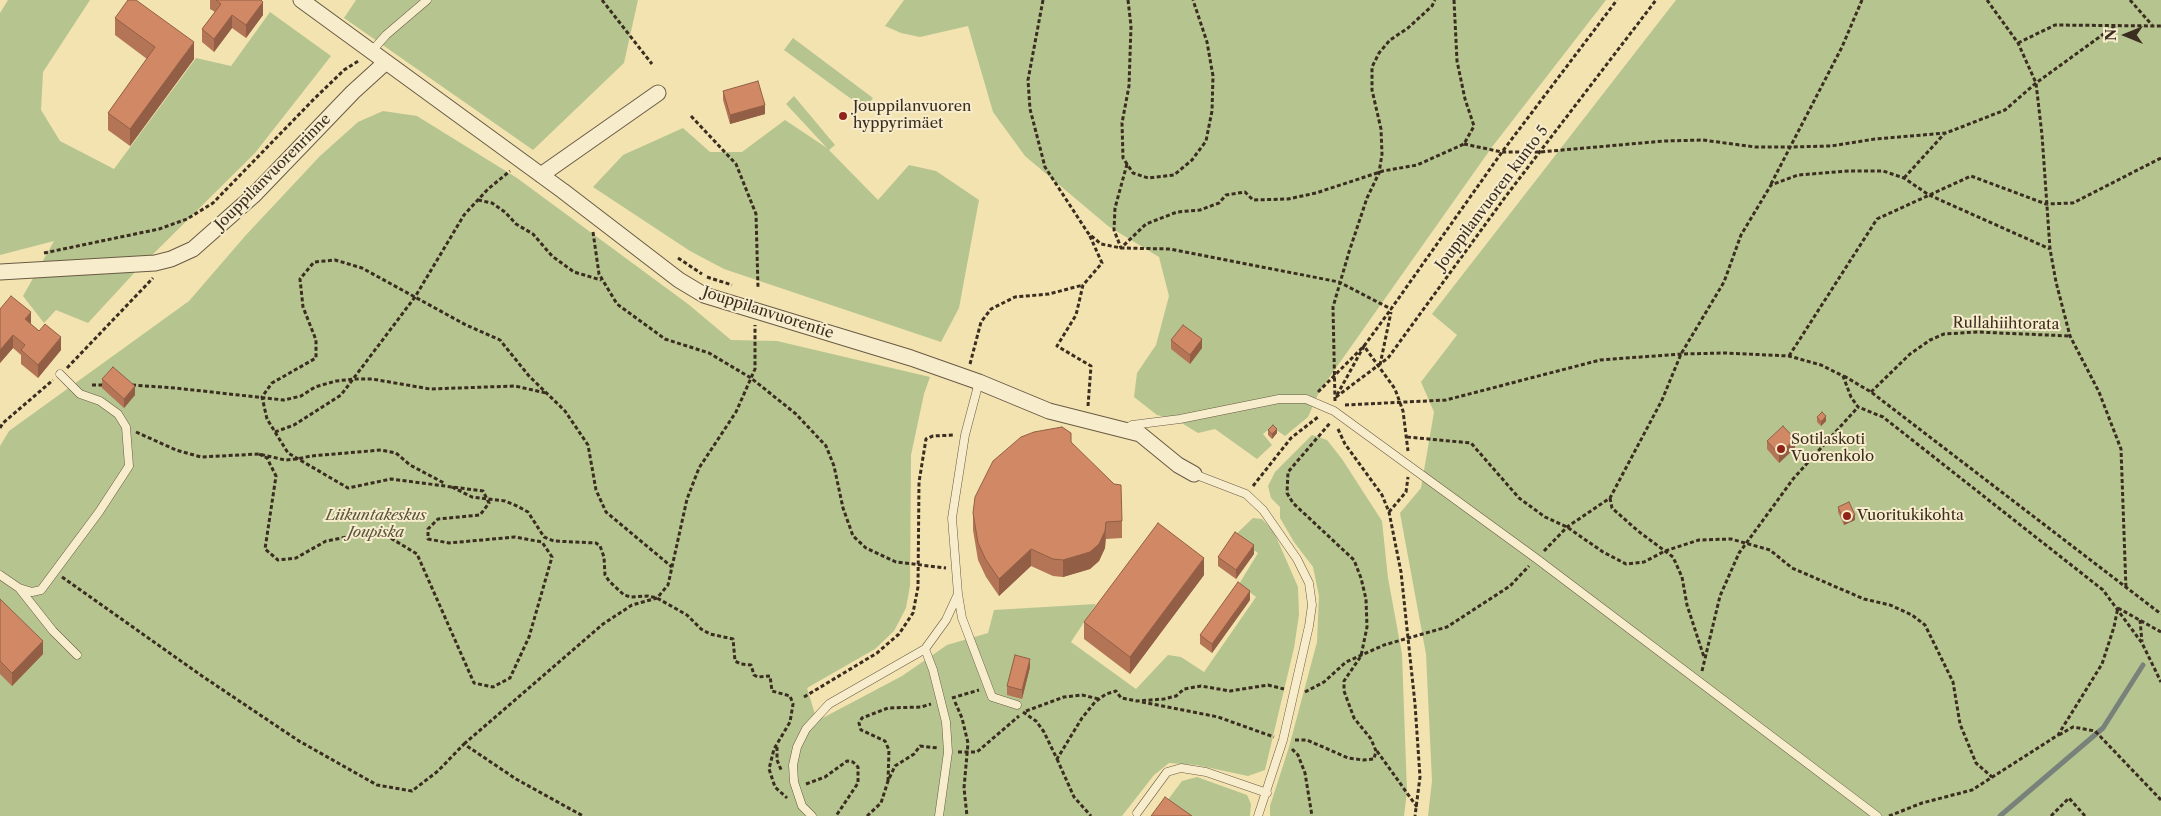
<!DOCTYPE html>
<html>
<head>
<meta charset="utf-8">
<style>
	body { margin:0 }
	#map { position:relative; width:2161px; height:816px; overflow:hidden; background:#f3e3b1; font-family:"Libre Caslon Text",serif }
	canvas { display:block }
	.north { position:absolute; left:2101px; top:10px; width:50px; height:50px; -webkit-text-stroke:4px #f7edcc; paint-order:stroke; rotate:270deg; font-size:14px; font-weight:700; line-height:20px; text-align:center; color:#3b2d20 }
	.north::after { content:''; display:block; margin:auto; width:18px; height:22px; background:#3b2d20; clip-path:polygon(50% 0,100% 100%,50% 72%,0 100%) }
</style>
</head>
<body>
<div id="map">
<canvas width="2161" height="816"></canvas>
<div class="north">N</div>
</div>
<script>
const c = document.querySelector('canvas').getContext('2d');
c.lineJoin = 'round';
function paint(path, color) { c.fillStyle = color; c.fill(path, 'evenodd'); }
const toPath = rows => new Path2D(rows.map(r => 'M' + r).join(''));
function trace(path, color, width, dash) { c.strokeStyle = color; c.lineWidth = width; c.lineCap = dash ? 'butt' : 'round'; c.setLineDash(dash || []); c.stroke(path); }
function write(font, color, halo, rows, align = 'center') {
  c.font = font + ' "Libre Caslon Text",serif'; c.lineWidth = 4; c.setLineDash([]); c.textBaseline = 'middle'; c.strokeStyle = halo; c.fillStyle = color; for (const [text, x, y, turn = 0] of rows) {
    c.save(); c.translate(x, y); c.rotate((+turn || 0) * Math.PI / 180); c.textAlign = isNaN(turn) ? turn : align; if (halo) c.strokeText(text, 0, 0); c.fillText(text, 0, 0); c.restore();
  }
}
const green = toPath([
	[8,0,90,0,43,72,41,110,60,141,114,169,196,58,231,66,270,12,331,56,255,153,136,271,88,323,56,310,44,323,23,296,54,241,0,255,0,13],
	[356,0,638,0,624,63,533,150,344,18],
	[904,0,1606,0,1492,147,1319,392,1308,417,1285,436,1272,427,1263,434,1272,445,1257,459,1215,429,1198,433,1175,419,1157,415,1134,397,1137,373,1156,345,1169,296,1159,257,1108,226,1025,156,993,112,968,26,920,37,901,33,885,26],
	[1676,0,2161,0,2161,816,1428,816,1432,781,1426,654,1400,513,1421,488,1434,412,1421,382,1457,335,1432,314],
	[793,38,873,98,865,109,784,50],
	[794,96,835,145,829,150,878,200,909,165,936,171,979,200,959,308,941,342,724,269,690,251,593,187,623,155,683,128,710,152,742,152,785,120,827,148,786,104],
	[383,111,417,116,517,178,688,304,731,340,777,341,930,377,924,394,911,455,910,586,906,608,894,631,875,649,807,688,817,721,902,676,947,645,988,633,994,610,1096,604,1071,642,1136,689,1168,655,1181,657,1204,672,1256,597,1239,584,1258,553,1233,537,1253,518,1262,519,1274,532,1298,587,1299,615,1294,648,1265,770,1248,776,1196,765,1169,763,1154,775,1122,816,0,816,0,446,9,431,189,301,246,235,320,156,358,122],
	[1312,435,1327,440,1342,459,1382,521,1388,578,1402,654,1407,792,1404,816,1270,816,1270,806,1289,747,1317,642,1319,596,1313,567,1294,542,1280,518,1280,507,1271,498,1268,486,1275,472],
	[1197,777,1247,795,1251,804,1250,816,1169,816,1161,809,1182,781]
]);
const stream = toPath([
	[2000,816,2103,728,2143,665]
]);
const path = toPath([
	[602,0,652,64],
	[1043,0,1028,80,1030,109,1045,167,1088,233,1101,244,1121,248,1170,249,1339,282,1391,309,1502,152,1617,0],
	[1128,0,1131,26,1129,86,1122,123,1123,158,1133,173,1148,178,1174,175,1192,160,1206,141,1212,111,1213,76,1207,42,1193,0],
	[1987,0,2018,43,2036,83,2042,135,2050,249,2056,282,2070,336,2099,392,2121,449,2126,589],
	[2130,0,2152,25],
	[2018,43,2055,25,2161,26],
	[691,116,736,164,756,214,758,288],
	[1464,144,1502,152,1540,152,1664,141,1703,140,1755,147,1789,147,1831,146,1875,139,1946,133,2005,110,2036,83,2116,25],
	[1127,164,1115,208,1114,230,1121,248,1146,224,1177,212,1200,210,1219,203,1226,195,1245,192,1253,200,1288,199,1316,193,1383,171,1417,165,1464,144,1474,126,1465,99,1457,61,1454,0],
	[1904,178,1945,133],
	[1771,184,1842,47,1862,0],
	[478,200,492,203,505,212,516,224,533,234,552,256,574,272,601,280],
	[593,232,599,274,617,304,665,339,709,353,751,378,796,414,826,446,834,466,843,508,853,536,866,548,896,562,946,568],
	[44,253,159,229,187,219,213,203,314,99,344,70,360,60],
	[678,258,702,274],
	[707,277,732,285],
	[1789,356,1877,219,1971,176,2046,204,2073,203,2161,158],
	[970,364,981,322,991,309,1015,297,1049,294,1083,285],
	[1380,365,1391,312],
	[67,368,153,278],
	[1844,376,1871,392,2161,614],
	[92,385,106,385],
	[132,385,175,388,284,400,301,396,315,387,336,381,354,379,372,379,430,389,515,386,546,393],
	[1318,392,1364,346,1391,309],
	[1871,392,1910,354,1930,340,1944,334,1977,332,2070,336],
	[1337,395,1364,346,1395,389,1403,411,1408,451],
	[1336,397,1388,358,1506,196,1656,0],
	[1335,401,1333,307,1349,252,1367,198,1379,173,1382,154,1381,129,1372,90,1372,67,1379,53,1390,40,1408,28,1432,6,1435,0],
	[1345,405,1446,400,1600,360,1681,354,1725,353,1789,356,1821,365,1843,376,1851,397,1858,407,1883,417,2103,590,2142,643,2161,682],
	[1088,406,1091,366,1057,346,1076,315,1083,285,1102,263,1089,234],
	[0,428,3,423,53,380],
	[1338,429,1345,444,1382,495,1389,512,1401,572,1415,704,1420,777,1415,816],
	[136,432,176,450,201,457,259,454,285,460,297,459,311,456,381,450,396,453,410,465,444,483],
	[275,432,294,425,341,395,415,297,464,215,488,189,510,171],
	[1407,437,1471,443,1519,498,1545,517,1567,527,1603,552,1626,564,1644,562,1665,551,1699,540,1731,539,1770,550,1792,568,1864,599,1890,605,1912,615,1925,625,1953,682,1960,724,1976,763,1992,777],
	[259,454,267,458,276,476,265,549,278,560,296,558,326,541,379,531,417,554,474,683,493,687,510,678,529,637,552,557,542,542,515,537,449,543,428,539,428,529,438,519,480,515,489,503,483,491,391,479,348,488,288,453,267,419,262,397,272,383,316,358,316,340,303,307,300,279,314,262,335,260,362,268,466,325,500,340,529,376,565,411,588,445,596,490,606,512,672,567],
	[1253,486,1291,438,1318,417],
	[452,487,472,497,505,501,517,506,528,512,544,537,554,541,596,543,600,546,604,557,605,575,609,581,624,595,631,597,648,596,657,598,687,615,701,629,710,634,733,639,735,661,741,664,751,665,754,675,758,677,770,676,772,691,790,696,793,704,790,722,774,749,769,769,775,787,787,798],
	[1610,498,1612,508,1638,531,1673,557,1682,577,1687,605,1704,657],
	[1389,512,1406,492,1408,477],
	[1544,551,1567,527,1610,498,1662,400,1681,354,1724,282,1741,235,1771,185,1798,175,1849,171,1883,171,1904,178,1929,195,2050,249],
	[62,577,202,676,299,741,377,785,412,791,438,771,464,744,516,779,583,816],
	[2118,608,2161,632],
	[2140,620,2142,642],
	[1702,671,1720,596,1739,553,1793,479,1858,407],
	[1305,692,1324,682,1346,662,1384,645,1447,627,1510,586,1529,566],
	[804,697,877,653,899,634,913,613,918,587,919,482,926,439,933,436,955,435],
	[952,698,979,690],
	[955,702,962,718,968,743,964,788,967,816],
	[1142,702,1218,717,1274,737],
	[1026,711,1064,697,1082,695,1099,699],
	[1023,712,1036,721,1044,732,1057,759,1082,718,1095,702,1106,694,1116,691,1121,698,1137,701,1164,699,1176,696,1184,689,1201,686,1230,691,1268,685,1284,689],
	[2059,735,2073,727,2095,731,2161,800],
	[1295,740,1307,740,1348,758,1363,760,1374,759,1376,751,1371,739,1354,718,1344,691,1344,681,1361,656,1367,627,1366,599,1361,578,1354,560,1293,503,1287,493,1288,472,1330,423],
	[464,744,603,624,632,605,657,598,668,585,687,499,699,468,736,412,755,369,755,325],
	[777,747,777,760,782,772],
	[1292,749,1298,755,1305,773,1312,816],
	[1377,751,1417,807],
	[958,752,977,752,1019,716],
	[1057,759,1074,797,1091,816],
	[888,781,889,750,885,741,861,730,859,723,862,718,888,708,921,707,931,704],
	[806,784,825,777,847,761,853,762,858,767,858,783,836,816],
	[867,816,881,803,888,781,895,766,914,754,920,746,938,748],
	[1889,816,1922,803,1972,790,2058,735,2102,664,2114,627,2118,607],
	[2051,816,2069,798,2085,816]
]);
const service = toPath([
	[371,52,386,35,427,0],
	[1127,428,1132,425,1180,419,1279,399,1306,399,1334,411,1537,559,1877,816],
	[1194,474,1246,494,1263,510,1297,559,1309,583,1312,605,1309,626,1283,740,1258,816],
	[0,575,19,588,32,592,41,590,99,512,129,466,126,427,118,414,100,401,80,394,60,374],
	[19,588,53,631,77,655],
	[958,594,962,618,992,697,1017,705],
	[925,649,933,670,946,722,948,752,939,816],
	[1137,813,1167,772,1181,768,1206,772,1267,793],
	[812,816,802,806,794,782,793,765,797,747,806,729,829,704,925,649,946,620,958,594,952,518,965,435,979,382]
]);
const minor = toPath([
	[301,0,563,191,679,280,704,295,911,358,979,382,1049,411,1140,434,1178,465,1194,474],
	[541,175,658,93],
	[0,272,155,263,171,259,193,249,253,196,353,92,386,62]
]);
const wall = toPath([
	[210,0,261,0,263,15,246,38,232,28,214,52,202,42,202,29,215,12,210,9],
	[115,18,194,59,130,146,108,130,108,113,147,59,115,35],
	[723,91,765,114,730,124,723,100],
	[0,309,31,324,61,350,38,378,21,364,21,355,13,348,0,363],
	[1171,340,1202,348,1190,364,1171,349],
	[102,379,135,395,124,408,102,388],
	[1817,417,1826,421,1821,426,1817,422],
	[1268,430,1277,433,1272,439,1268,435],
	[1767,441,1795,448,1779,463,1767,449],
	[1071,442,1122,521,1122,538,1106,539,1105,548,1099,561,1090,569,1063,577,1053,576,1031,566,999,596,986,577,978,560,973,530,973,513],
	[1838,507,1855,520,1844,525,1838,512],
	[1254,554,1236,579,1218,566,1218,557],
	[1204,575,1130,674,1084,639,1084,622],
	[0,599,43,654,12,686,0,674],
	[1250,600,1212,653,1200,644,1200,635],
	[1030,667,1022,699,1007,695,1007,686]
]);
const shadedWall = toPath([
	[263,2,263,15,246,38,246,25],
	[232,15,232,28,214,52,214,39],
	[194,42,194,59,130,146,130,129],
	[765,105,765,114,730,124,730,115],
	[31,312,31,326,25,319],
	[13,335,13,348,0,363,0,350],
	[61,337,61,350,38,378,38,365],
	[1202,339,1202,348,1190,364,1190,355],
	[135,386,135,395,124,408,124,399],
	[1826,416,1826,421,1821,426,1821,422],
	[1277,429,1277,433,1272,439,1272,434],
	[1795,439,1795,448,1779,463,1779,454],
	[1855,515,1855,520,1844,525,1844,520],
	[1106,522,1105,548,1099,561,1090,569,1063,577,1063,560],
	[1254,545,1254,554,1236,579,1236,570],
	[1031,549,1031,566,999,596,999,579],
	[1204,558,1204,575,1130,674,1130,657],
	[1250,591,1250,600,1212,653,1212,644],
	[43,641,43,654,12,686,12,673],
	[1030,659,1030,667,1022,699,1022,690]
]);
const building = toPath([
	[128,0,136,0,194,42,130,129,108,113,155,47,115,18,128,0],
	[216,0,261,0,263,2,246,25,232,15,214,39,202,29,221,4,216,0],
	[758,81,765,105,730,115,723,91,758,81],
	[11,296,31,312,25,319,39,331,45,324,61,337,38,365,21,350,25,345,13,335,0,350,0,309,11,296],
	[1183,325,1202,339,1190,355,1171,340,1183,325],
	[113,367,135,386,124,399,102,379,113,367],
	[1822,412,1826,416,1821,422,1817,417,1822,412],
	[1273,425,1277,429,1272,434,1268,430,1273,425],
	[1783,426,1795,439,1779,454,1767,441,1783,426],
	[1062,427,1071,433,1071,442,1114,484,1121,485,1122,521,1106,522,1105,531,1099,544,1090,552,1063,560,1053,559,1031,549,999,579,986,560,978,543,973,513,975,497,993,461,1021,437,1034,432,1062,427],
	[1849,502,1855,515,1844,520,1838,507,1849,502],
	[1158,523,1204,558,1130,657,1084,622,1158,523],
	[1235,532,1254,545,1236,570,1218,557,1235,532],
	[1238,582,1250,591,1212,644,1200,635,1238,582],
	[0,599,43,641,12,673,0,661,0,599],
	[1015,655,1030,659,1022,690,1007,686,1015,655],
	[1165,797,1192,816,1151,816,1165,797]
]);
const markers = [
	[843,116,5,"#8f2418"],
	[1781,449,5,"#8f2418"],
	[1847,516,5,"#8f2418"]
];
const poiNames = [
	["Jouppilanvuoren",853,107],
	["hyppyrimäet",853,124],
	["Sotilaskoti",1791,440],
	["Vuorenkolo",1791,457],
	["Vuoritukikohta",1857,516]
];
const streetNames = [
	["Jouppilanvuorenrinne",273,172,-45],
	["Jouppilanvuoren kunto 5",1492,198,-53],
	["Jouppilanvuorentie",768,313,18],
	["Rullahiihtorata",2006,324,1]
];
const parkNames = [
	["Liikuntakeskus",376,516],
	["Joupiska",376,533]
];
paint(green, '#b6c48f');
trace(stream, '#78827b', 5);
trace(service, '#695a44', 9);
trace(minor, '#695a44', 17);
trace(path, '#3b2d20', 3, [4, 2.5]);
trace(service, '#f7edcc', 8);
trace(minor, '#f7edcc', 15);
paint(wall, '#b47556');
paint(shadedWall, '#925f46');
paint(building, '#d18864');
trace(building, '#925f46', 1);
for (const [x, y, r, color] of markers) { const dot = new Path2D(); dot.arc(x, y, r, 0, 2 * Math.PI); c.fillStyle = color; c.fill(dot); trace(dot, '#f7edcc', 2); }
write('15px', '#3b2d20', '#f7edcc', poiNames, 'left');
write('15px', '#3b2d20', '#f7edcc', streetNames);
write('italic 15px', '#5a533c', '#f7edcc', parkNames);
</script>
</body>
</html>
